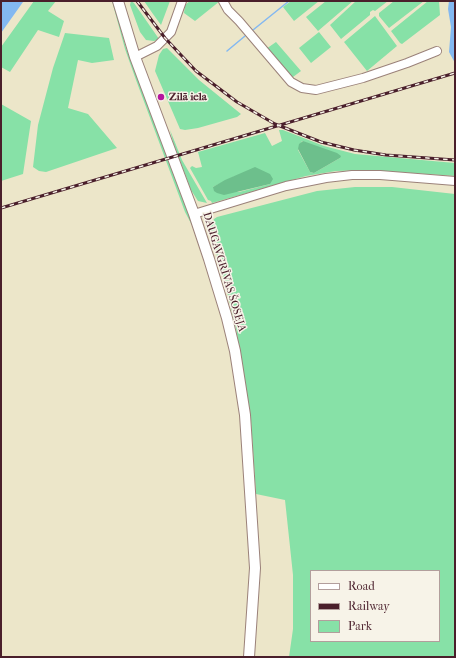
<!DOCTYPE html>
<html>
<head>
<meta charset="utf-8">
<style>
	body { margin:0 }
	#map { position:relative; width:456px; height:658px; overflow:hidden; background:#ece6c9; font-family:"IM FELL French Canon",serif }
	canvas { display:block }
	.frame { position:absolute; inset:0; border:2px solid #4a1f2b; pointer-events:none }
	.legend { position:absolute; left:310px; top:570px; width:130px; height:72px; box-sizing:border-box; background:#f7f3e8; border:1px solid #b29e9c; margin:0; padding:5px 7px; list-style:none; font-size:12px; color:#4a1f2b }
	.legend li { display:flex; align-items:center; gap:8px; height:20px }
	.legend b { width:20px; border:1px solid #b29e9c }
</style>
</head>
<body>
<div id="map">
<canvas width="456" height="658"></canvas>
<div class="frame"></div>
<ul class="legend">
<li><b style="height:5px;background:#fff"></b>Road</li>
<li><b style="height:5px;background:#4a1f2b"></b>Railway</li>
<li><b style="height:11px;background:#87e1a7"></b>Park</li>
</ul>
</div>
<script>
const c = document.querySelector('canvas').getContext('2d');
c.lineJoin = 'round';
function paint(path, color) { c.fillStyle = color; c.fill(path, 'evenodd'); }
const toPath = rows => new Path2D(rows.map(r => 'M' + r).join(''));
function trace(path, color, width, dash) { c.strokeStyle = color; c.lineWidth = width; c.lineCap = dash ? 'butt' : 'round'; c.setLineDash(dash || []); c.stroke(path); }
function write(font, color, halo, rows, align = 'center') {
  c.font = font + ' "IM FELL French Canon",serif'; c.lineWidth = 3; c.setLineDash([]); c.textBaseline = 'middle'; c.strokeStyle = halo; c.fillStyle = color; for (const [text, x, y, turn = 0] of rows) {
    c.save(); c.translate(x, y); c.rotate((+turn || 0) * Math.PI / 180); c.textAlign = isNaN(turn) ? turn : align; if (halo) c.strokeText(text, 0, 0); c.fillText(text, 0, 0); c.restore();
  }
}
const green = toPath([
	[34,1,56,1,48,11,64,21,59,37,38,30,10,72,1,67,1,47],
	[112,1,113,1,126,48,194,229,185,212,136,80,125,49],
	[131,1,134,3,159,39,154,41,146,40,140,32,130,5],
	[144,1,170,1,161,25,153,14],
	[190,1,220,1,195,21,184,13,185,5],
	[291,1,319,1,294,21,283,7],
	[326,1,353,1,318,31,306,17],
	[356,1,388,1,375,11,373,10,370,12,370,15,341,39,330,25],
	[394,1,424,1,389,28,379,16,379,13],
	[428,1,439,1,440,15,402,44,400,43,391,31],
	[375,16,397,46,367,71,344,42],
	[319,32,331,47,311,63,299,48],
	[65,33,109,38,114,60,92,63,78,60,68,108,88,114,117,148,46,172,39,171,33,167,38,125,53,68],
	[276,42,301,71,293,77,290,78,266,49],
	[167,48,199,80,241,114,237,117,198,128,185,130,180,129,155,71,159,55,163,49],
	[1,104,31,121,23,174,1,181],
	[170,130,182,160,207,203,198,201,191,190,173,142],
	[279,130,283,130,324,146,355,154,455,163,455,176,368,170,336,171,306,176,212,203,211,201,208,200,190,168,192,166,196,168,202,167,198,152,265,133,272,146,282,141],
	[302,141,318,148,340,158,314,173,310,172,298,150],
	[235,176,270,184,239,192,213,187],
	[355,187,392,187,455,194,455,657,289,657,293,629,293,575,285,500,256,494,251,420,236,328,223,275,208,227,211,226,214,219,217,217,317,191],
	[311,571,439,571,439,641,311,641]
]);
const forest = toPath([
	[303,141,337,153,341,156,340,158,314,173,310,172,298,149,299,144],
	[255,167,270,174,273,179,270,184,224,195,217,193,214,191,213,187,225,180]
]);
const water = toPath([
	[1,1,25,1,23,2,1,33],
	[449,1,455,1,455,63,449,52,451,27,448,9]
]);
const stream = toPath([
	[253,30,289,1],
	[227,51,245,36]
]);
const minor = toPath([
	[223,1,228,10,239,21,291,82,302,88,316,90,363,78,407,63,437,51],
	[135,57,157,46,171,32,182,1],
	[194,214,286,186,326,178,352,175,380,175,455,181]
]);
const major = toPath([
	[118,1,135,57,194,214,209,259,227,318,235,351,245,415,255,568,249,657]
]);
const rail = toPath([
	[137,1,165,38,196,71,237,102,275,124,321,142,354,150,386,155,455,160],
	[1,208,455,73]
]);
const markers = [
	[161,97,4,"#b5179e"]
];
const poiNames = [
	["Zilā iela",169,97]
];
const streetNames = [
	["DAUGAVGRĪVAS ŠOSEJA",224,272,73]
];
paint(green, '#87e1a7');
paint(forest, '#6dbf8c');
paint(water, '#83b8f1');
trace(stream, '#83b8f1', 1.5);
trace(minor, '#9b827a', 10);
trace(major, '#9b827a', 12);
trace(minor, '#fff', 8);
trace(major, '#fff', 10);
trace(rail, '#4a1f2b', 3);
trace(rail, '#f7f3e8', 1.5, [4.5]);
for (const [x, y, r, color] of markers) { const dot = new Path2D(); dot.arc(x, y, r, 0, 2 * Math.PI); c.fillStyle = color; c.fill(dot); trace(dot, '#f7f3e8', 1.5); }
write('bold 11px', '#4a1f2b', '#f7f3e8', poiNames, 'left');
write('11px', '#4a1f2b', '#f7f3e8', streetNames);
</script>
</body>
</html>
